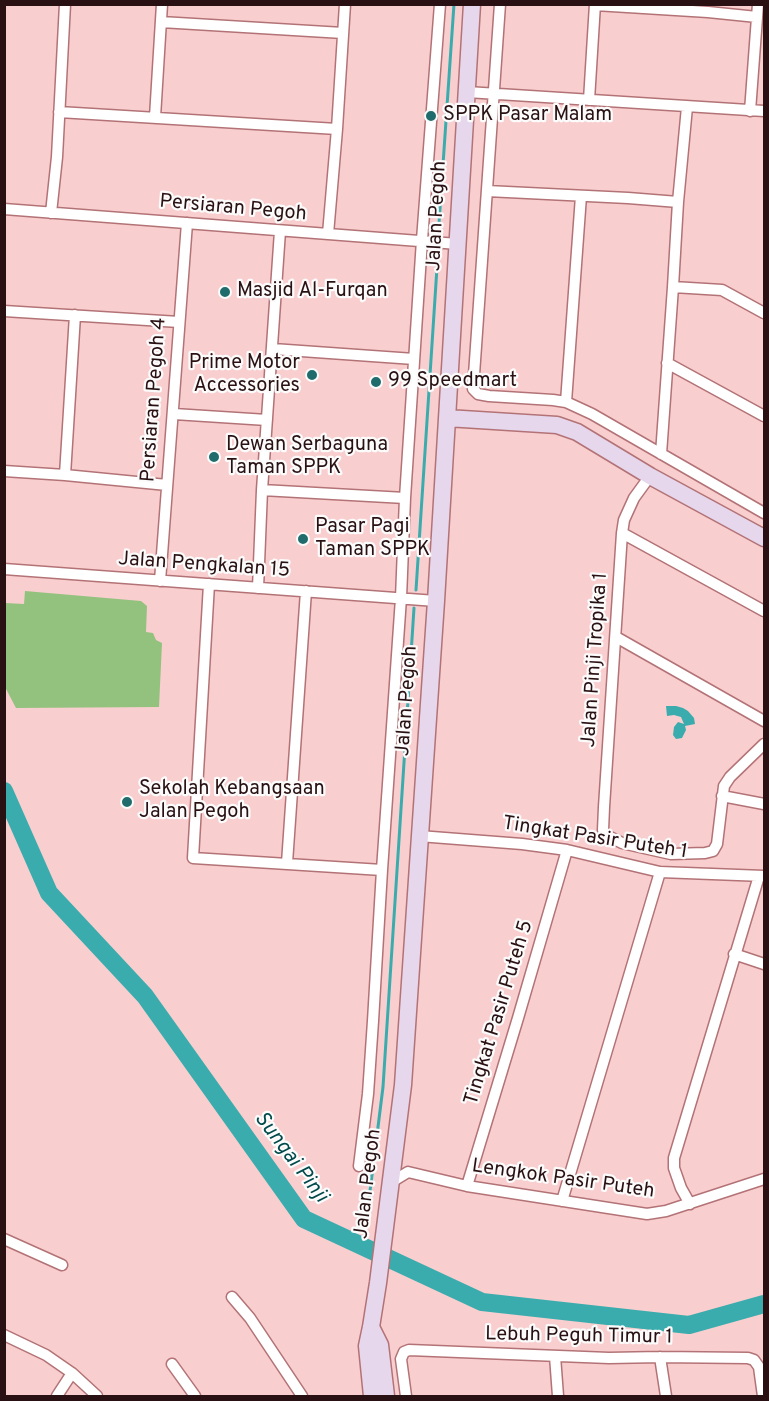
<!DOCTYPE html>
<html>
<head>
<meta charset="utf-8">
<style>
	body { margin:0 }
	#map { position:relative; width:769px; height:1401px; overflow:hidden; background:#f9cecf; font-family:Overpass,sans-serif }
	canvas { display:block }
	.frame { position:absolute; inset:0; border:6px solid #291113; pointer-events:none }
</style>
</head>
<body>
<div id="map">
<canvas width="769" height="1401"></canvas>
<div class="frame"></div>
</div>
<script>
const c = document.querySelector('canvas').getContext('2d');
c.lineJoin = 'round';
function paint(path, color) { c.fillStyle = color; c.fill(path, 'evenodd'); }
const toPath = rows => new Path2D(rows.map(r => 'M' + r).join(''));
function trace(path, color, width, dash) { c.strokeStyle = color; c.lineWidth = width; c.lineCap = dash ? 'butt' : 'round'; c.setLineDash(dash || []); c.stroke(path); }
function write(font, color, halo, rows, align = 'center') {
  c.font = font + ' Overpass,sans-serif'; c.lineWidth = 4.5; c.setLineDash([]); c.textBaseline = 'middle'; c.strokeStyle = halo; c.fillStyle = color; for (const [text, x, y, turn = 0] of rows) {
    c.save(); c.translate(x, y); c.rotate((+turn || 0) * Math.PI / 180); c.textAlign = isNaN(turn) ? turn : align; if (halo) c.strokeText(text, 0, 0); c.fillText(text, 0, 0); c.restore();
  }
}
const green = toPath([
	[25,591,141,601,147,606,146,632,153,633,156,640,162,643,159,707,16,708,5,687,5,603,24,604]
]);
const water = toPath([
	[666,706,676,706,683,708,688,711,694,718,695,724,685,726,686,730,682,738,676,739,673,735,674,727,678,722,684,724,681,717,674,715,667,716]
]);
const stream = toPath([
	[439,223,454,4],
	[416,590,438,252],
	[363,1247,383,1087,414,608]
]);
const river = toPath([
	[4,791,49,893,145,996,304,1219,482,1302,689,1325,764,1304]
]);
const street = toPath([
	[500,4,473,389,478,394,489,396,553,400,566,402,592,414,764,513],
	[595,5,708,12,757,17],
	[161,22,343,33],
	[467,92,764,111],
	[589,100,595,4],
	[750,111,758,4],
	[59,112,337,129],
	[155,117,162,4],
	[487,191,628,198,678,202],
	[4,209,458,244],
	[51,213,57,157,65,4],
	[328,234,337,129,345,4],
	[673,287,722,290,764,313],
	[4,311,179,322],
	[273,349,414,359],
	[667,363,764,416],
	[566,402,581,196],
	[174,414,267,420],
	[661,454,673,287,678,202,687,107],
	[4,471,65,475,167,485],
	[65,475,75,315],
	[650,476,634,498,624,520,622,533,604,807,603,830,606,835,622,843,671,854,705,853,713,851,717,844,724,786,730,777,764,744],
	[262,490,405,498],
	[622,533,764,611],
	[4,569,436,601],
	[160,581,187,223],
	[209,584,193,858,382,870],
	[258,588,262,490,280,231],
	[616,637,764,721],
	[722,796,764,804],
	[419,836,522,844,567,850,660,872,764,876],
	[287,863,306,591],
	[734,954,764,964],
	[359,1166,368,1094,373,1021,382,870,401,598,405,498,422,240,440,4],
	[390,1183,408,1172,467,1186,647,1214,666,1211,764,1179],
	[467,1186,518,1018,567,850],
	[562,1201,660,872],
	[690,1204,681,1188,674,1168,674,1158,759,876],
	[4,1239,62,1265],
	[232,1297,250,1318,302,1396],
	[4,1335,46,1355,72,1373,97,1396],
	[555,1356,558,1396],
	[660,1357,666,1396],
	[172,1364,195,1396],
	[57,1396,72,1373],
	[406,1396,401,1359,404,1352,409,1350,609,1358,660,1357,748,1358,754,1360,759,1367,763,1396]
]);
const secondary = toPath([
	[447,418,557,425,577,432,650,476,764,538],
	[371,1327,380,1345,386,1396],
	[372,1396,367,1346,371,1327,378,1283,403,1085,436,601,472,4]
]);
const markers = [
	[431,116,6,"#206c6d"],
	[225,292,6,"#206c6d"],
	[312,375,6,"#206c6d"],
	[376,382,6,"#206c6d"],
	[214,457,6,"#206c6d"],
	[303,539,6,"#206c6d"],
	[127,802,6,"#206c6d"]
];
const poiNames = [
	["SPPK Pasar Malam",443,116],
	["Masjid Al-Furqan",237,292],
	["Prime Motor",300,364,"right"],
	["Accessories",300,387,"right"],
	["99 Speedmart",388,382],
	["Dewan Serbaguna",226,446],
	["Taman SPPK",226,469],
	["Pasar Pagi",315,528],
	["Taman SPPK",315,551],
	["Sekolah Kebangsaan",139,790],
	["Jalan Pegoh",139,813]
];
const streetNames = [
	["Persiaran Pegoh",233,209,5],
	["Jalan Pegoh",438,216,-87],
	["Persiaran Pegoh 4",155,400,-86],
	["Jalan Pengkalan 15",204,566,4],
	["Jalan Pinji Tropika 1",596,660,-86],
	["Jalan Pegoh",408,701,-86],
	["Tingkat Pasir Puteh 1",595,839,9],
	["Tingkat Pasir Puteh 5",500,1013,-73],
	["Lengkok Pasir Puteh",563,1180,8],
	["Jalan Pegoh",369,1184,-83],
	["Lebuh Peguh Timur 1",579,1337,1]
];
const waterNames = [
	["Sungai Pinji",290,1158,53]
];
paint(green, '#93c27e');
paint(water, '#3aacad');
trace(stream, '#3aacad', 3);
trace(river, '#3aacad', 18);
trace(street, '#b37376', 13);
trace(secondary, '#b37376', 19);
trace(street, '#fff', 10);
trace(secondary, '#e6d7ec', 16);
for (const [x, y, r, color] of markers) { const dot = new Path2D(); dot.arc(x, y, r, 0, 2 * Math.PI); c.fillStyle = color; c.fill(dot); trace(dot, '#fbfbfb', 2); }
write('20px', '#291113', '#fbfbfb', poiNames, 'left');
write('20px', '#291113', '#fbfbfb', streetNames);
write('italic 21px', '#01494a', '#fbfbfb', waterNames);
</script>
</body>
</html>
